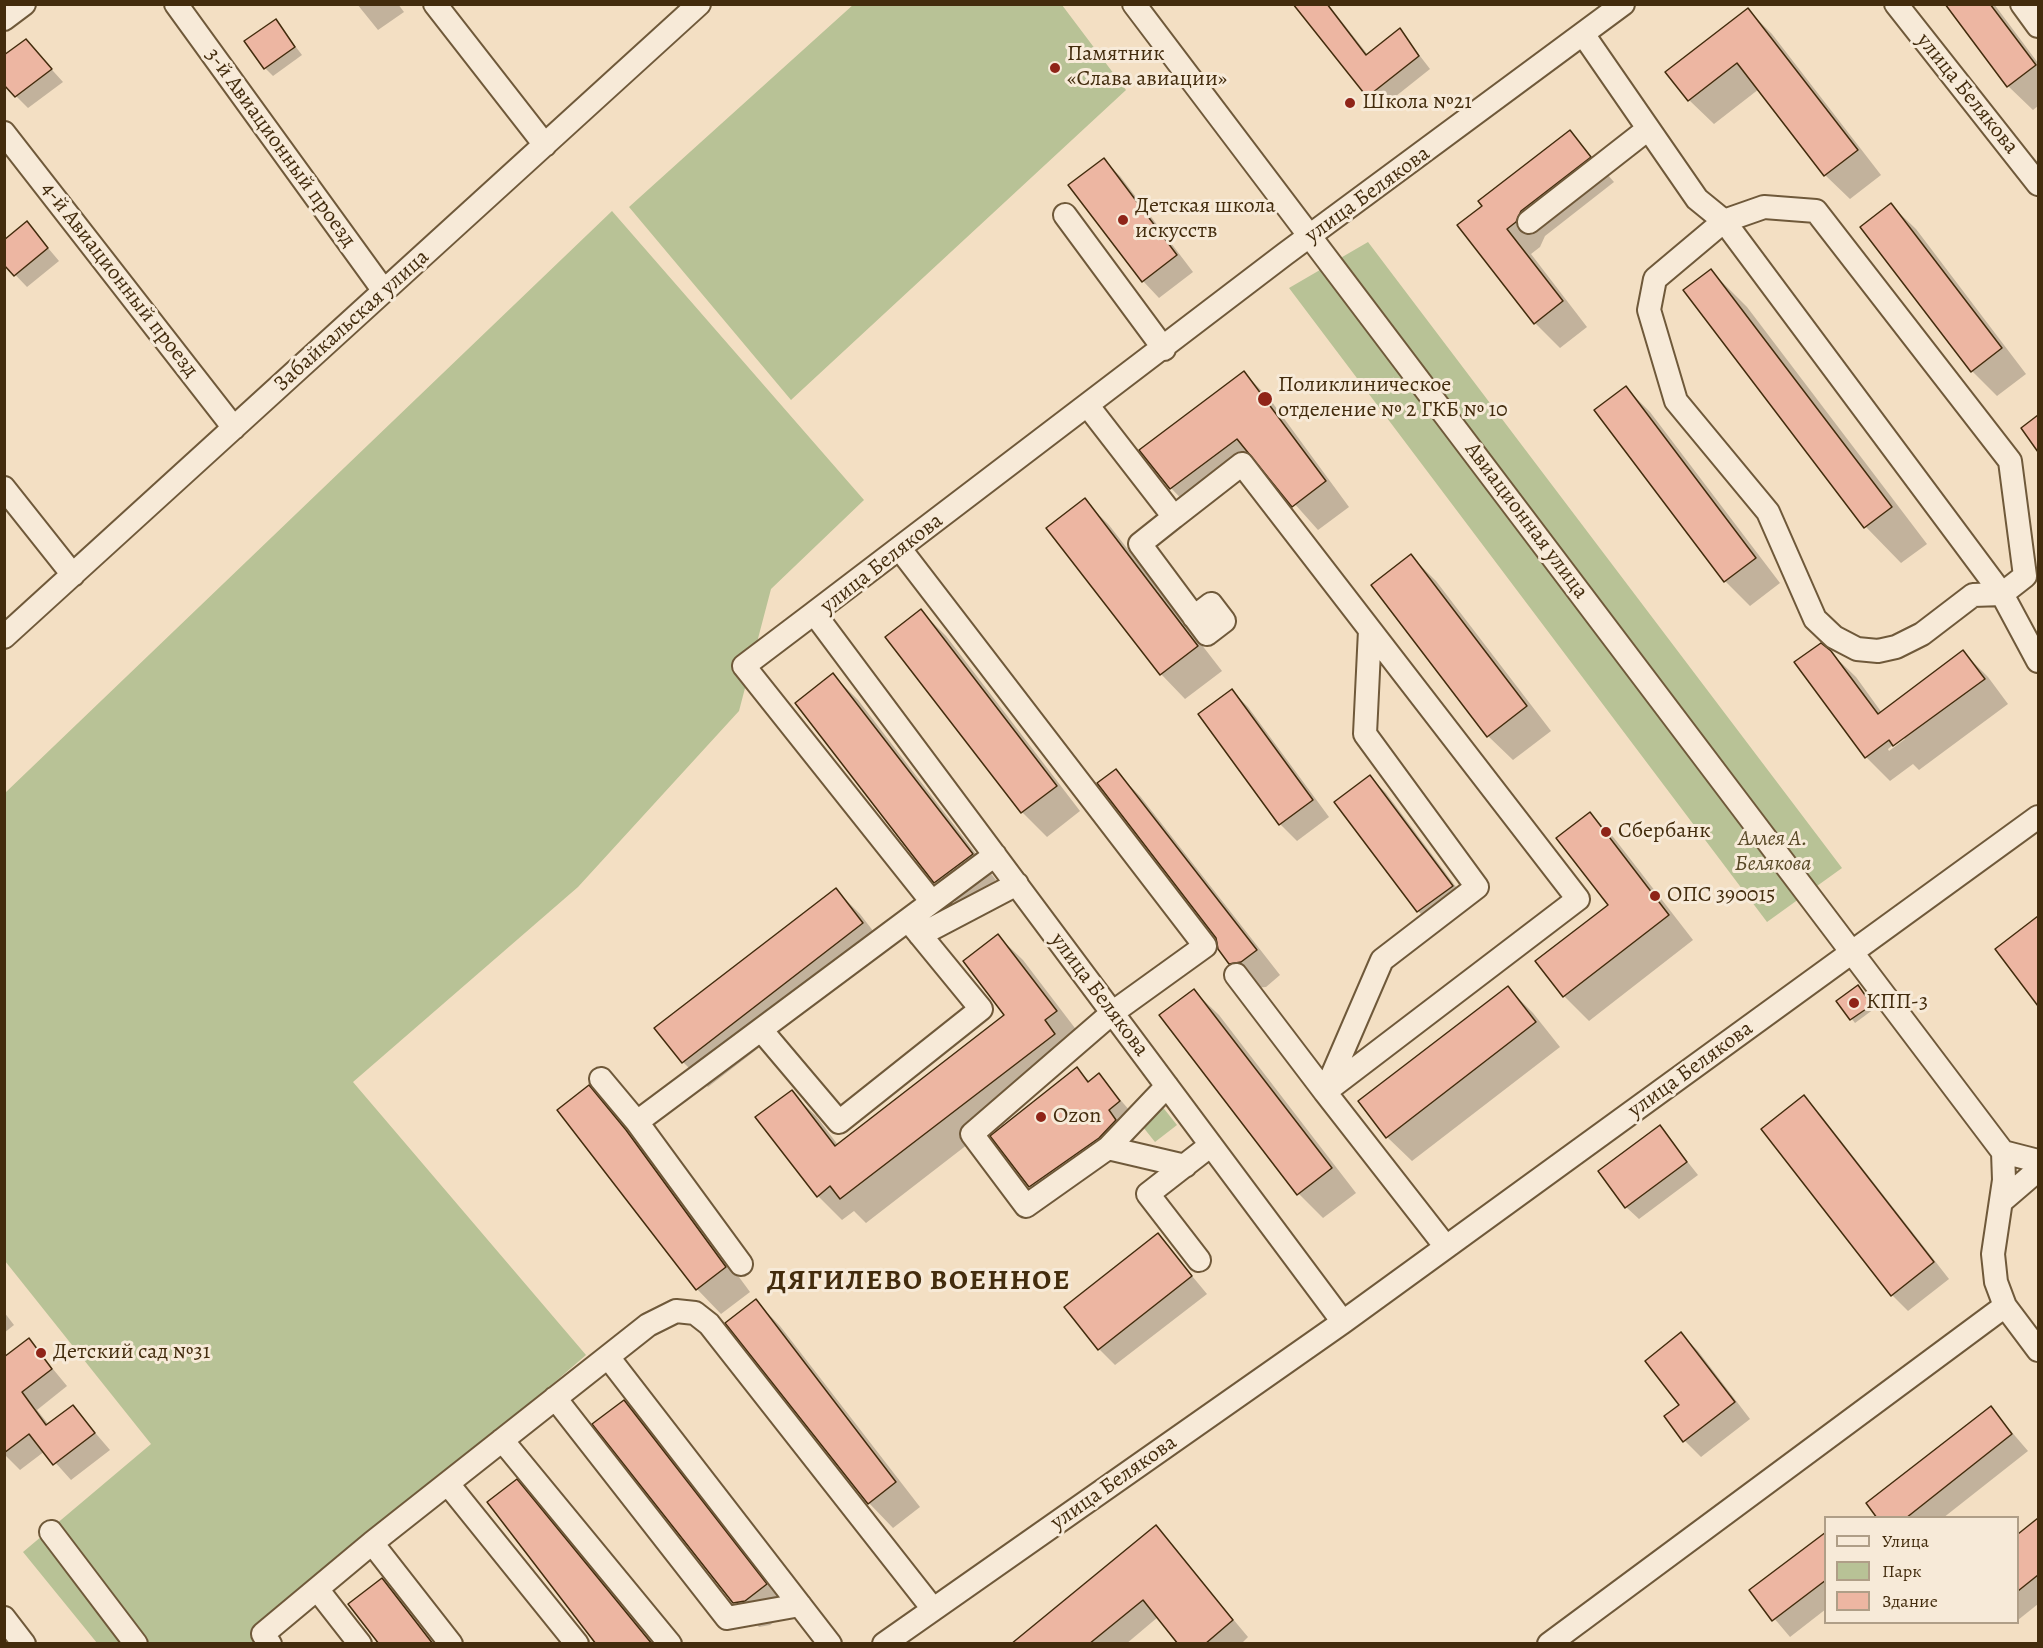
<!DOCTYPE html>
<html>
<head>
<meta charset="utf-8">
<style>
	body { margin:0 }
	#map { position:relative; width:2043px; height:1648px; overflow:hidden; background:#f3dfc3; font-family:Alegreya,serif }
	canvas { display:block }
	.frame { position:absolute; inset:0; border:6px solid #432c0d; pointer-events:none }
	.legend { position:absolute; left:1824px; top:1516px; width:195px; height:108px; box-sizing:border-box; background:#f7ead8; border:2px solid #af9e87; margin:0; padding:8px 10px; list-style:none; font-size:18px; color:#432c0d }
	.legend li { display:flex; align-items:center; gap:12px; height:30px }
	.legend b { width:30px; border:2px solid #af9e87 }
</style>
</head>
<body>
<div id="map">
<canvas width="2043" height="1648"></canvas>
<div class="frame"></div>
<ul class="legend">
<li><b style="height:8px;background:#f7ead8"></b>Улица</li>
<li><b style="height:16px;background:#b8c296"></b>Парк</li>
<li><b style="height:16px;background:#edb6a2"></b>Здание</li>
</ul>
</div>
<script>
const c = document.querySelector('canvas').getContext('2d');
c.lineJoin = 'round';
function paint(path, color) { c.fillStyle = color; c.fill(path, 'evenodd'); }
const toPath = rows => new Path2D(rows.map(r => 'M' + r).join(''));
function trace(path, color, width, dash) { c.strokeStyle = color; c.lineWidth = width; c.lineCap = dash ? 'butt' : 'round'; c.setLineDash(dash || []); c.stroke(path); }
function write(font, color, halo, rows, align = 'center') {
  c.font = font + ' Alegreya,serif'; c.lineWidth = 6; c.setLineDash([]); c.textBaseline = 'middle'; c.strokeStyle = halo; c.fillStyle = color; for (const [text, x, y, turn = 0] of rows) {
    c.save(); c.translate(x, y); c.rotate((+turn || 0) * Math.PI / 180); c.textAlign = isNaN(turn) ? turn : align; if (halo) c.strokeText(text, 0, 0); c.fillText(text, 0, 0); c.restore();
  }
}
const green = toPath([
	[854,4,1062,5,1126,90,791,400,629,207],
	[612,211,864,500,771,589,739,711,578,887,353,1082,586,1355,254,1643,97,1643,23,1552,151,1444,5,1261,5,793],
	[1368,242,1842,868,1767,922,1289,288],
	[1161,1105,1177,1125,1155,1142,1139,1122]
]);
const shadow = toPath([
	[357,4,398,4,404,12,378,30],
	[1295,4,1328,4,1368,55,1400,30,1430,69,1381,108],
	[1946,4,1994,4,2038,63,2038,106,2033,110,2008,86],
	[1748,10,1772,34,1881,175,1850,199,1825,175,1759,89,1714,124,1689,100],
	[276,21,302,55,273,76,265,68],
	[26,41,63,82,28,108,16,96],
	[1570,132,1614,182,1545,236,1540,247,1531,254,1587,327,1560,348,1535,323,1459,225],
	[1103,160,1120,176,1193,272,1159,298,1143,281,1070,185],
	[1891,205,1916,229,2026,374,1997,396,1972,371,1862,227],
	[27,223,59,261,27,287,4,263],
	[1711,271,1747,307,1927,544,1901,563,1866,527,1685,290],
	[1244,373,1269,398,1349,507,1318,530,1260,465,1195,513,1171,488],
	[1626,388,1650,412,1780,583,1750,606,1725,581,1596,410],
	[1084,500,1109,525,1222,671,1185,699,1161,674,1048,528],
	[1411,556,1436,581,1551,731,1513,760,1488,736],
	[921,611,946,636,1080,811,1047,837,1022,812,887,637],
	[1830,652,1856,677,1882,713,1963,652,1988,677,2008,704,1919,770,1913,764,1890,781,1866,757],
	[1903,737,1905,739,1889,751,1888,749],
	[833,675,858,700,996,880,960,907,936,882,797,704],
	[1232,691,1248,707,1329,817,1297,841,1280,824,1200,715],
	[1115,771,1140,796,1280,975,1266,987,1255,988,1230,963],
	[1370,777,1386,793,1468,903,1435,928,1418,911,1336,802],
	[1590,813,1614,838,1693,940,1589,1021,1564,996,1610,906],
	[836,890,860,914,887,949,708,1087,683,1062,657,1028],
	[2038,918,2038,1003,1997,950],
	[998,936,1023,960,1081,1036,1068,1046,1078,1059,866,1223,854,1211,842,1220,818,1196,791,1092,816,1116,838,1145,1006,1015],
	[1508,988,1533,1013,1560,1047,1412,1161,1387,1137],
	[1861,990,1874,1009,1855,1023,1838,1001],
	[1194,991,1219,1015,1356,1193,1323,1218,1299,1194],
	[1077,1069,1090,1082,1099,1075,1136,1118,1046,1203,1030,1186,992,1136],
	[589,1087,614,1112,651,1157,750,1292,721,1314,697,1289],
	[1804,1097,1820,1114,1949,1279,1908,1311,1892,1295],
	[1660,1127,1698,1175,1639,1219,1626,1207],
	[1158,1235,1207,1294,1115,1365,1099,1349],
	[756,1301,780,1326,920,1507,893,1528,869,1503],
	[4,1312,14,1325,4,1333],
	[1681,1334,1698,1351,1750,1419,1701,1457,1685,1441],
	[29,1340,67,1386,37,1410,49,1425,73,1407,110,1450,71,1480,45,1451,20,1470,4,1454,4,1405],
	[624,1401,648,1426,790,1610,770,1625,759,1627,734,1602],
	[1991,1408,2028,1451,1943,1518,1879,1518],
	[517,1481,541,1506,657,1644,598,1644],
	[2038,1520,2038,1604,2018,1620,2018,1536],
	[1156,1527,1248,1637,1241,1644,1180,1644,1158,1617,1126,1644,1025,1644],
	[1826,1534,1826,1609,1790,1637,1751,1591],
	[382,1580,407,1604,437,1644,380,1644]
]);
const building = toPath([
	[1293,4,1327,4,1366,55,1400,28,1419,56,1367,97,1293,4],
	[1945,4,1990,4,2036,65,2007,87,1945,4],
	[1748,8,1858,150,1824,176,1737,63,1688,101,1665,72,1748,8],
	[276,19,295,47,264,69,244,41,276,19],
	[26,39,52,69,15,97,4,85,4,55,26,39],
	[1570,130,1591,157,1521,211,1516,222,1507,229,1563,301,1534,324,1457,225,1482,206,1478,201,1570,130],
	[1104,158,1177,255,1142,282,1068,185,1104,158],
	[1891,203,2002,348,1971,372,1860,227,1891,203],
	[27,221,48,248,14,276,4,265,4,240,27,221],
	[1711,269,1892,507,1864,528,1683,290,1711,269],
	[1244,371,1326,481,1292,507,1237,439,1170,489,1139,450,1244,371],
	[1626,386,1756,558,1724,582,1594,410,1626,386],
	[2038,415,2038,452,2021,428,2038,415],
	[1085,498,1198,646,1160,675,1046,528,1085,498],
	[1411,554,1527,706,1487,737,1371,585,1411,554],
	[921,609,1057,786,1021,813,885,637,921,609],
	[1821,643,1831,651,1878,714,1963,650,1985,679,1893,746,1889,740,1865,758,1794,662,1821,643],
	[833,673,973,854,934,883,795,703,833,673],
	[1232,689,1313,800,1279,825,1198,714,1232,689],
	[1116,769,1257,950,1241,962,1229,964,1218,949,1216,938,1097,783,1116,769],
	[1370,775,1453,886,1417,912,1334,802,1370,775],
	[1590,812,1669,915,1563,997,1535,961,1608,905,1556,838,1590,812],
	[836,888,863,923,682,1063,654,1028,836,888],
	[2038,916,2038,1006,1995,949,2038,916],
	[998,934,1057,1011,1045,1020,1055,1034,840,1199,830,1186,817,1197,755,1117,792,1090,835,1146,1004,1015,963,961,998,934],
	[1858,985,1872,1005,1850,1020,1836,1001,1858,985],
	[1508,986,1536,1022,1386,1138,1358,1101,1508,986],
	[1194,989,1332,1168,1297,1195,1159,1015,1194,989],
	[1077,1067,1088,1082,1099,1073,1120,1101,1109,1110,1116,1120,1099,1138,1029,1187,990,1136,1077,1067],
	[589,1085,626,1130,726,1267,696,1290,557,1110,589,1085],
	[1804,1095,1934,1262,1891,1296,1761,1129,1804,1095],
	[1660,1125,1687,1162,1625,1208,1598,1171,1660,1125],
	[1158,1233,1192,1276,1098,1350,1064,1307,1158,1233],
	[756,1299,896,1482,868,1504,725,1323,756,1299],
	[1681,1332,1735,1402,1683,1442,1664,1416,1679,1405,1645,1361,1681,1332],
	[29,1338,52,1369,22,1392,46,1425,73,1405,95,1433,53,1465,29,1434,4,1453,4,1357,29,1338],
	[624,1400,767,1584,745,1601,733,1603,592,1424,624,1400],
	[1991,1406,2012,1434,1906,1518,1877,1518,1866,1503,1991,1406],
	[517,1479,652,1644,596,1644,487,1502,517,1479],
	[2038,1518,2038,1575,2018,1591,2018,1534,2038,1518],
	[1156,1525,1233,1620,1205,1644,1178,1644,1143,1600,1089,1644,1011,1644,1156,1525],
	[1826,1532,1826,1580,1772,1621,1749,1590,1826,1532],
	[382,1578,433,1644,379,1644,348,1604,382,1578]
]);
const minor = toPath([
	[176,4,384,291],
	[435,4,545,145],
	[1134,4,2003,1152],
	[1896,4,2038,184],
	[2022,4,2038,26],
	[4,19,24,4],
	[1583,34,1697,199,1724,221,1764,207,1816,211,2010,461,2025,576,2002,594,1973,595,1922,634,1896,647,1878,651,1857,649,1834,637,1815,619,1768,512,1676,401,1649,310,1655,279,1724,221,2002,594,2038,661],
	[4,133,234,428],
	[1065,215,1164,349],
	[1529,222,1648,129],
	[1088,406,1174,517,1242,464,1578,899,1325,1092,1446,1247],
	[4,488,73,575],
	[1174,517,1140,544,1207,634,1224,621,1211,604,1194,617],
	[900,549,1205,946,1112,1013,972,1134,1026,1206,1108,1148,1167,1086],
	[814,613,744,666,932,902],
	[4,637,699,4],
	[920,935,1017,884],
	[1236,975,1325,1092,1382,960,1477,887,1365,734,1370,630],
	[762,1031,839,1122,981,1009,908,920],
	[601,1079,637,1122,741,1264],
	[637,1122,995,855],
	[1108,1148,1185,1166],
	[2038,1161,2003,1152,2004,1180,1993,1254,1996,1282,2005,1306,2038,1350],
	[2002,1201,2038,1170],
	[1199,1260,1148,1194,1211,1145],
	[1343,1322,814,613,1285,254,1623,4],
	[608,1357,830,1644],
	[555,1398,727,1618,800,1605],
	[502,1440,670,1644],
	[448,1484,577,1644],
	[51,1532,136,1644],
	[372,1543,451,1644],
	[317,1589,360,1644],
	[4,1618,24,1644],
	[270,1644,263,1634,372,1543,648,1325,676,1311,695,1313,709,1324,933,1609],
	[884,1644,1343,1322,2038,817],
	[1549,1644,2005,1306]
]);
const markers = [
	[1055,68,6,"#8f2418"],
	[1350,103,6,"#8f2418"],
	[1123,220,6,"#8f2418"],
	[1265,399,8,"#8f2418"],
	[1606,832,6,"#8f2418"],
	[1655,896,6,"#8f2418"],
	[1854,1003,6,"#8f2418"],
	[1041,1117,6,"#8f2418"],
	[41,1353,6,"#8f2418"]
];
const poiNames = [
	["Памятник",1067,55],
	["«Слава авиации»",1067,80],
	["Школа №21",1362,103],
	["Детская школа",1135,207],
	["искусств",1135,232],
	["Поликлиническое",1278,386],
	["отделение № 2 ГКБ № 10",1278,411],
	["Сбербанк",1618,832],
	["ОПС 390015",1667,896],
	["КПП-3",1866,1003],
	["Ozon",1053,1117],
	["Детский сад №31",53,1353]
];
const streetNames = [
	["улица Белякова",1967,94,51],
	["3-й Авиационный проезд",280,148,54],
	["улица Белякова",1368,195,-36],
	["4-й Авиационный проезд",119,280,52],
	["Забайкальская улица",352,321,-42],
	["Авиационная улица",1526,521,53],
	["улица Белякова",882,564,-38],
	["улица Белякова",1099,995,53],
	["улица Белякова",1691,1070,-36],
	["улица Белякова",1114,1483,-35]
];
const parkNames = [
	["Аллея А.",1773,840],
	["Белякова",1773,865]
];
const districtNames = [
	["ДЯГИЛЕВО ВОЕННОЕ",919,1282]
];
paint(green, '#b8c296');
paint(shadow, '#0003');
paint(building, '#edb6a2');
trace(building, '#432c0d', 1.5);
trace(minor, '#6f593a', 26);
trace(minor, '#f7ead8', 22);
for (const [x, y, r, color] of markers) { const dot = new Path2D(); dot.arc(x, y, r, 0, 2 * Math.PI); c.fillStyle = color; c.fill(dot); trace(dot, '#f7ead8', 2); }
write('22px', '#432c0d', '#f7ead8', poiNames, 'left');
write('22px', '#432c0d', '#f7ead8', streetNames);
write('italic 22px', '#5a4a28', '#f7ead8', parkNames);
c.letterSpacing = '1.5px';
write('bold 28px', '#432c0d', '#f7ead8', districtNames);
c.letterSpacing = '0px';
</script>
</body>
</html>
